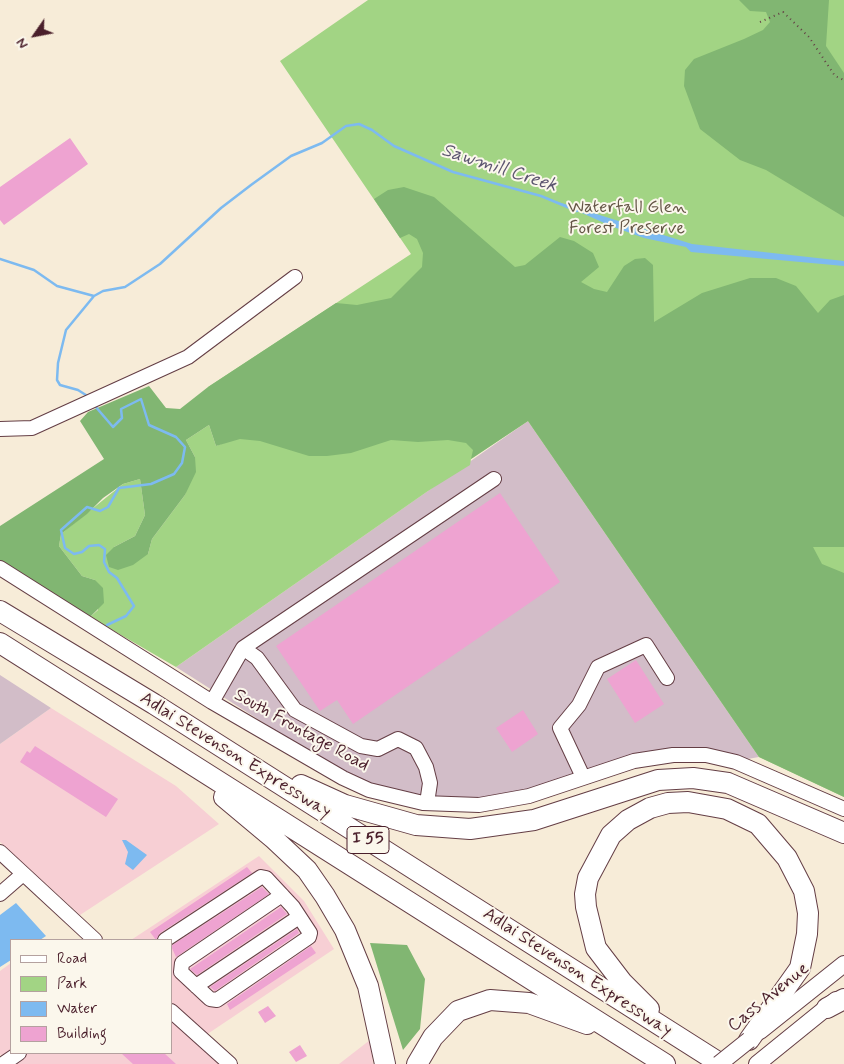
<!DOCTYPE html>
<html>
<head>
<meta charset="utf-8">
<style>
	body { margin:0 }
	#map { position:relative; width:844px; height:1064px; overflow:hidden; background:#f7ecd8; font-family:Mynerve,sans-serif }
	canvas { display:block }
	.legend { position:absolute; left:10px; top:939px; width:162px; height:115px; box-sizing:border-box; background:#fbf7ec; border:1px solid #b4a19f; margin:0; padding:6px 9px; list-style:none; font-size:15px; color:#4a1f2b }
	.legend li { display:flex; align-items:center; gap:10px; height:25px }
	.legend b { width:25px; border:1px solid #b4a19f }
	.north { position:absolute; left:10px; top:10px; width:50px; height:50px; -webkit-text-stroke:4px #fbf7ec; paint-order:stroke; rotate:237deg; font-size:14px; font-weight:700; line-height:20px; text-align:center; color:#4a1f2b }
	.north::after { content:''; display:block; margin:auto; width:18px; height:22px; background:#4a1f2b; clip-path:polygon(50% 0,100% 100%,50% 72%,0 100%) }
</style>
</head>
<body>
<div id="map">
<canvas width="844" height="1064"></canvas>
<ul class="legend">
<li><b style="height:6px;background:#fff"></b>Road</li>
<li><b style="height:14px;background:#a2d484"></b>Park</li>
<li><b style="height:14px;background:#7dbaf0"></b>Water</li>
<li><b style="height:14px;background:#eea3d1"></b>Building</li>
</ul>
<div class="north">N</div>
</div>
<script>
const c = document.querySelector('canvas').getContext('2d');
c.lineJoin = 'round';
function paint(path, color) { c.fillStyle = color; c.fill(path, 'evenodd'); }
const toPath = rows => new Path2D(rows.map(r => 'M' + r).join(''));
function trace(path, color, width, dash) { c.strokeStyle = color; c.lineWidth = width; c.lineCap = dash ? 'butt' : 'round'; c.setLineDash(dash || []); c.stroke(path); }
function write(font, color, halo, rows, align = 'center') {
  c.font = font + ' Mynerve,sans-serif'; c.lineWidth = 4; c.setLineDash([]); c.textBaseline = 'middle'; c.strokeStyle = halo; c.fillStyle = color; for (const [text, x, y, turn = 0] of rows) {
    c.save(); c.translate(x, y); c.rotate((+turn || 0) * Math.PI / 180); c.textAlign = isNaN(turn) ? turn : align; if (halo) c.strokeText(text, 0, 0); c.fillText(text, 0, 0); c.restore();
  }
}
const built = toPath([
	[51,708,176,786,219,824,80,915,0,842,0,744],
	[259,856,304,901,334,949,206,1035,171,1002,171,940,131,940],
	[11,963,11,1053,171,1053,171,1019,223,1064,0,1064,3,1058,0,1054,0,971],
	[370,1040,373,1064,339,1064]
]);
const industrial = toPath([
	[528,421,759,757,742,760,682,750,526,791,478,802,420,798,373,786,338,770,176,667],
	[0,675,51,708,0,744]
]);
const green = toPath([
	[368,0,844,0,844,797,759,757,528,421,471,459,470,465,428,491,176,667,90,617,98,610,95,580,82,576,59,546,61,534,123,484,140,479,145,515,135,536,114,547,148,554,152,539,185,495,195,457,186,440,209,425,216,446,234,439,244,439,208,387,411,254,280,61]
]);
const forest = toPath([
	[739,0,829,0,826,46,844,73,844,217,766,170,740,160,700,129,684,86,685,70,694,59,744,39,763,30,770,22,766,12,750,11],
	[404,187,434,197,515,267,525,265,560,237,574,241,593,253,599,267,581,282,594,289,607,292,624,266,635,259,645,258,653,265,654,322,702,293,750,278,776,278,796,286,818,313,830,300,844,295,844,547,813,547,822,564,844,573,844,797,759,757,528,421,471,459,473,450,466,443,448,440,418,442,391,440,351,453,327,456,309,456,260,441,240,439,216,446,209,425,186,440,195,457,196,472,185,495,152,539,148,554,133,565,118,570,109,567,106,555,114,547,135,536,145,515,140,479,123,484,103,498,87,514,61,534,59,546,82,576,95,580,103,588,104,603,90,617,0,560,0,526,104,459,80,421,88,412,149,386,166,408,180,409,208,387,336,303,357,305,391,298,422,267,423,253,417,239,409,234,400,238,374,199,388,190],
	[370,943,407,945,425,979,420,1029,403,1050]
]);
const water = toPath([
	[555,201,692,244,844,261,844,266,691,252,686,247,644,238,611,226],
	[122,840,126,840,147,855,133,870,125,864,128,852],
	[16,903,46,936,40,940,11,940,11,960,0,967,0,915]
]);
const stream = toPath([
	[0,259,34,270,57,286,94,296],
	[89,397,78,390,60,385,57,380,58,363,66,330,94,296,103,291,125,287,160,264,221,208,251,185,291,156,322,143,346,126,359,124,372,130,394,146,453,172,541,196,577,211],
	[95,406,113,427,122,418,121,409,141,399,149,425,176,437,185,447,182,463,174,474,151,484,119,488,108,507,100,511,87,507,61,530,65,548,74,554,82,552,89,546,99,545,105,549,104,562,109,572,117,578,134,606,126,616,107,625]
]);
const building = toPath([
	[70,138,88,164,4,225,0,220,0,187],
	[500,493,560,582,353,724,337,700,320,711,276,646],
	[636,660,664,704,635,723,607,679],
	[523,710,538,734,512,752,496,728],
	[35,746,118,799,106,817,20,762,27,751,30,753],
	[247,867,252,873,160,933,156,940,150,932],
	[262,887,269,894,176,957,171,946],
	[281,907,287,914,197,975,190,969],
	[297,929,299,933,215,991,210,987],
	[311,946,316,953,230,1010,227,1004],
	[268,1006,276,1016,265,1023,258,1012],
	[300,1045,307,1056,296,1062,289,1052],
	[121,1053,164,1053,176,1064,133,1064]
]);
const path = toPath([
	[760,22,783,12,809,37,835,76,844,80]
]);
const minor = toPath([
	[0,429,32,428,188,357,295,277],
	[0,568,212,702,343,778,369,790,423,803,479,805,529,796,634,761,673,755,706,755,736,762,844,809],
	[243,648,494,479],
	[212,702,243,648,257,658,295,710,361,746,378,749,398,739,416,748,426,767,430,783,427,803],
	[583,777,560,728,579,705,598,667,646,645,667,678],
	[0,852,95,940],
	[0,894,23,874],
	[165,940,261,877,266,878,293,907,310,933,309,937,217,1000,210,999,181,972,182,963,282,895],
	[196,986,299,917],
	[171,1011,230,1064],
	[3,1064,19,1053]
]);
const major = toPath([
	[760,1031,844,964],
	[757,1064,836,1000]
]);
const highway = toPath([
	[0,611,154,704,721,1064],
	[0,643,665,1064],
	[301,785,345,805,416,825,470,829,534,820,658,780,693,778,728,783,844,833],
	[224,797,273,838,307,870,325,896,345,930,368,986,385,1064],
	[827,1008,844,999],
	[649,1009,622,982,596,948,586,907,585,894,588,878,611,835,628,820,650,808,668,803,688,802,727,809,758,824,787,858,804,891,808,913,807,934,800,968,749,1040],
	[417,1064,433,1037,458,1011,490,1000,529,1003,587,1024]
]);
const majorBridge = toPath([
	[719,1064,749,1040]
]);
const shields = [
	[368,840,42]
];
const shieldNames = [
	["I 55",368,840]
];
const parkNames = [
	["Waterfall Glen",627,208],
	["Forest Preserve",627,229]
];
const streetNames = [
	["South Frontage Road",301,731,29],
	["Adlai Stevenson Expressway",235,756,32],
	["Adlai Stevenson Expressway",577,973,33],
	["Cass Avenue",769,998,-39]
];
const waterNames = [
	["Sawmill Creek",499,169,18]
];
paint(built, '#f7cfd4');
paint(industrial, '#d2bdc8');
paint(green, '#a2d484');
paint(forest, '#81b672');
paint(water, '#7dbaf0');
trace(stream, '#7dbaf0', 2.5);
paint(building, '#eea3d1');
trace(minor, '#643e45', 16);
trace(major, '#643e45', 18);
trace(highway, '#643e45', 22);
trace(path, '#643e45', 2, [1, 4]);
trace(minor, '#fff', 14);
trace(major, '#fff', 16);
trace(highway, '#fff', 20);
trace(majorBridge, '#643e45', 18, []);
trace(majorBridge, '#fff', 16);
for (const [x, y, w] of shields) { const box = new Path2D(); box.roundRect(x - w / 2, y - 13.5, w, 27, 4); c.fillStyle = '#fbf7ec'; c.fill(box); trace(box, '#4a1f2b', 1); }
write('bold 16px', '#4a1f2b', null, shieldNames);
write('18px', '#645546', '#fbf7ec', parkNames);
write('18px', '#4a1f2b', '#fbf7ec', streetNames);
write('italic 19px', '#5c5570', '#fbf7ec', waterNames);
</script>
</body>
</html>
